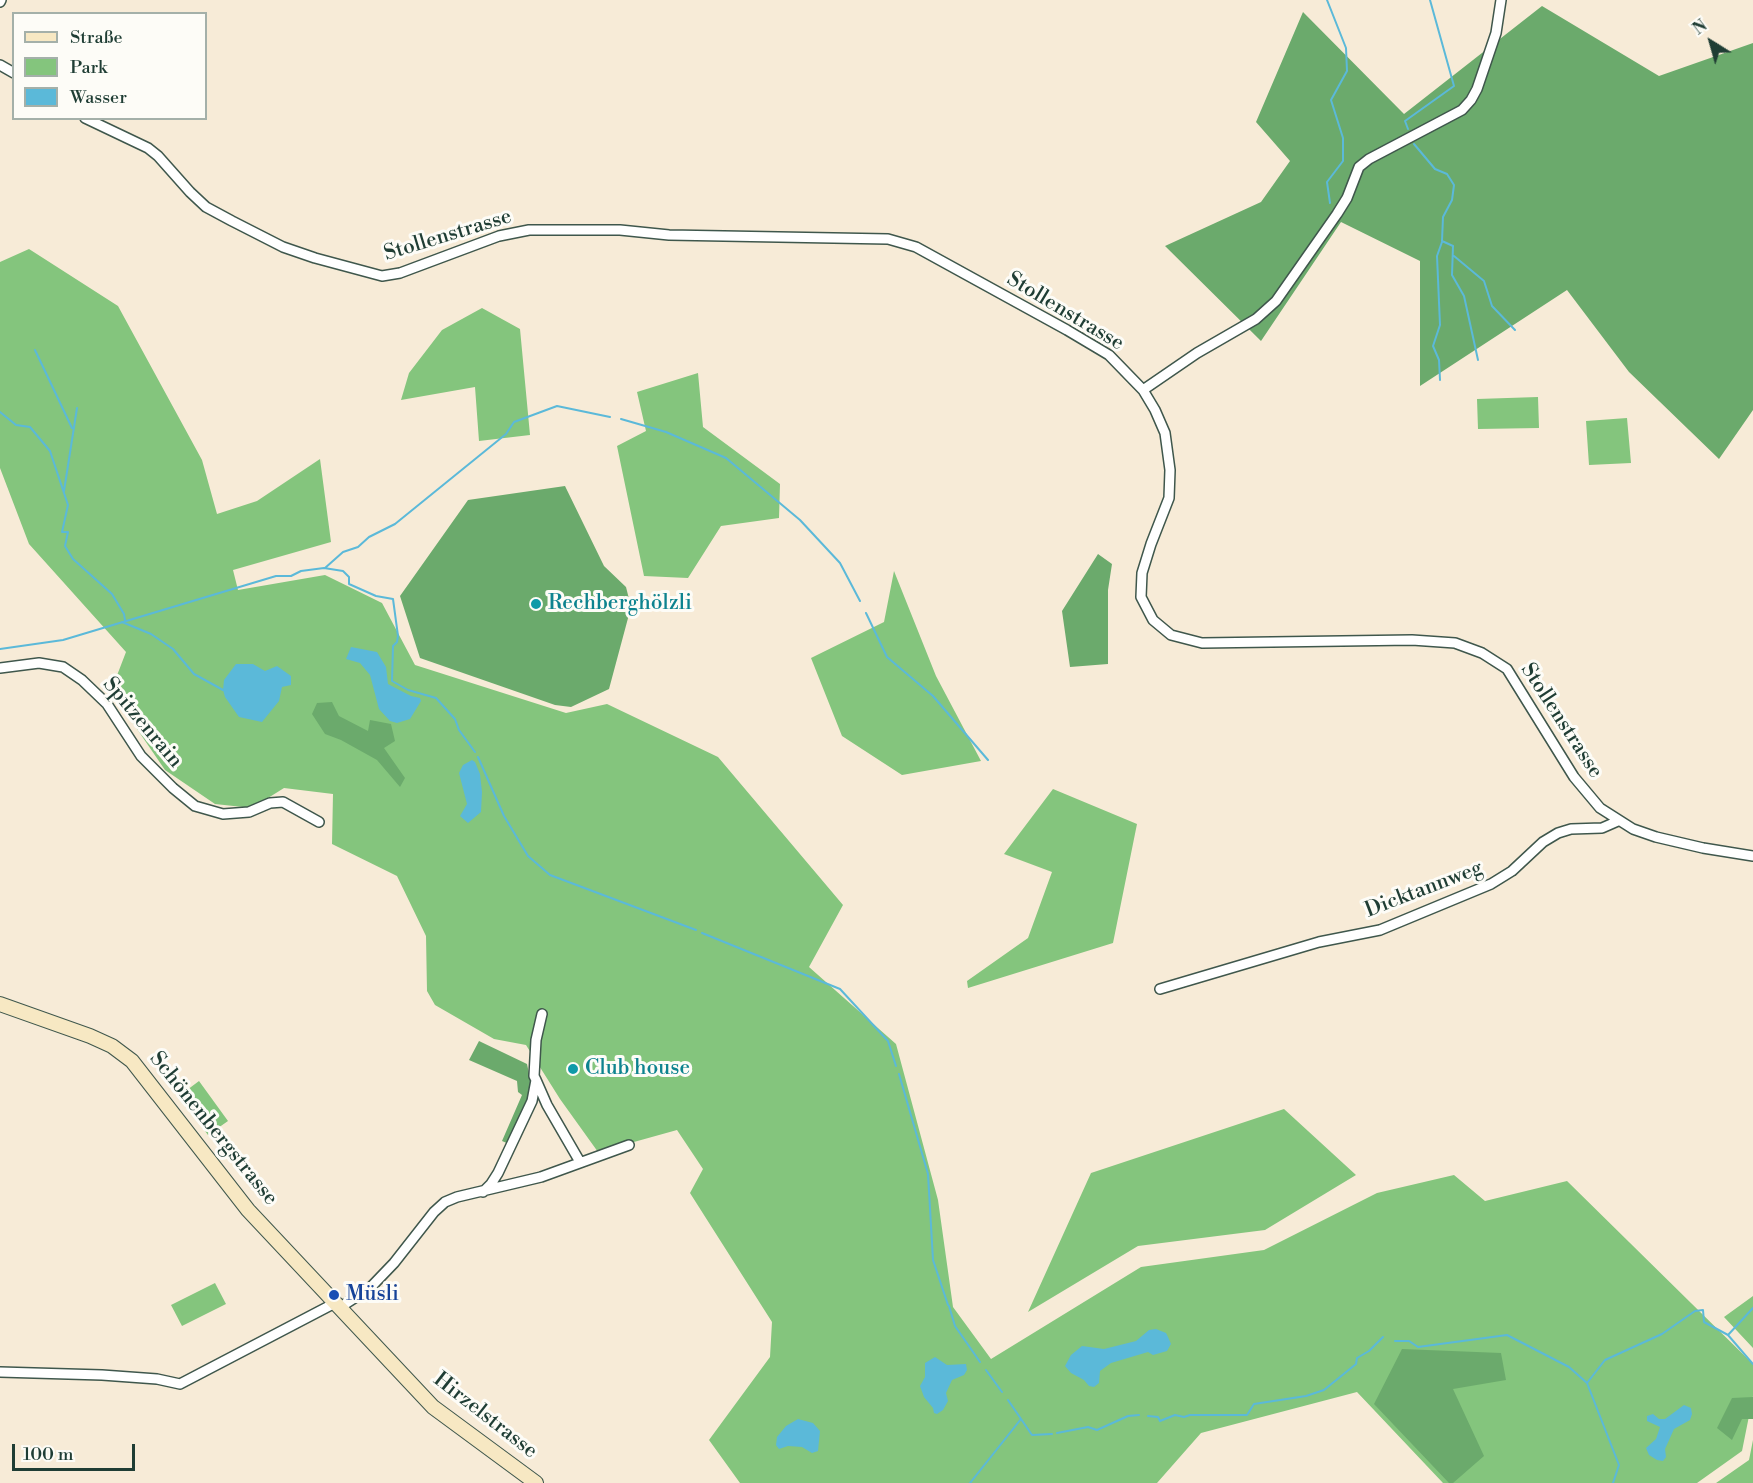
<!DOCTYPE html>
<html>
<head>
<meta charset="utf-8">
<style>
	body { margin:0 }
	#map { position:relative; width:1753px; height:1483px; overflow:hidden; background:#f7ebd7; font-family:"Libre Bodoni",serif }
	canvas { display:block }
	.legend { position:absolute; left:12px; top:12px; width:195px; height:108px; box-sizing:border-box; background:#fdfcf7; border:2px solid #a4b0a9; margin:0; padding:8px 10px; list-style:none; font-size:18px; color:#1f3d34 }
	.legend li { display:flex; align-items:center; gap:12px; height:30px }
	.legend b { width:30px; border:2px solid #a4b0a9 }
	.north { position:absolute; left:1681px; top:12px; width:60px; height:60px; -webkit-text-stroke:4px #fdfcf7; paint-order:stroke; rotate:323deg; font-size:16px; font-weight:700; line-height:24px; text-align:center; color:#1f3d34 }
	.north::after { content:''; display:block; margin:auto; width:21px; height:27px; background:#1f3d34; clip-path:polygon(50% 0,100% 100%,50% 72%,0 100%) }
	.scale { position:absolute; left:12px; top:1444px; width:123px; height:27px; box-sizing:border-box; border:3px solid #1f3d34; border-top:0; padding-left:8px; font-size:18px; line-height:21px; white-space:nowrap; color:#1f3d34; -webkit-text-stroke:4px #fdfcf7; paint-order:stroke }
</style>
</head>
<body>
<div id="map">
<canvas width="1753" height="1483"></canvas>
<ul class="legend">
<li><b style="height:8px;background:#f7e8c3"></b>Straße</li>
<li><b style="height:16px;background:#84c57d"></b>Park</li>
<li><b style="height:16px;background:#5bb9d9"></b>Wasser</li>
</ul>
<div class="north">N</div>
<div class="scale">100 m</div>
</div>
<script>
const c = document.querySelector('canvas').getContext('2d');
c.lineJoin = 'round';
function paint(path, color) { c.fillStyle = color; c.fill(path, 'evenodd'); }
const toPath = rows => new Path2D(rows.map(r => 'M' + r).join(''));
function trace(path, color, width, dash) { c.strokeStyle = color; c.lineWidth = width; c.lineCap = dash ? 'butt' : 'round'; c.setLineDash(dash || []); c.stroke(path); }
function write(font, color, halo, rows, align = 'center') {
  c.font = font + ' "Libre Bodoni",serif'; c.lineWidth = 6; c.setLineDash([]); c.textBaseline = 'middle'; c.strokeStyle = halo; c.fillStyle = color; for (const [text, x, y, turn = 0] of rows) {
    c.save(); c.translate(x, y); c.rotate((+turn || 0) * Math.PI / 180); c.textAlign = isNaN(turn) ? turn : align; if (halo) c.strokeText(text, 0, 0); c.fillText(text, 0, 0); c.restore();
  }
}
const green = toPath([
	[29,249,118,306,202,460,217,514,257,501,320,459,331,542,233,570,238,590,325,575,382,603,415,665,566,713,607,704,718,757,843,905,809,967,896,1044,938,1200,953,1307,991,1359,1141,1267,1264,1250,1377,1193,1454,1175,1485,1201,1567,1181,1753,1364,1753,1396,1742,1451,1697,1483,1443,1483,1357,1392,1201,1433,1157,1483,740,1483,709,1440,770,1357,772,1322,690,1193,703,1169,677,1130,598,1152,560,1099,526,1045,494,1039,435,1005,427,991,426,936,397,876,332,844,333,794,284,788,252,808,215,804,165,770,111,691,126,652,29,544,0,468,0,262],
	[482,308,520,329,530,435,479,441,475,387,401,400,409,373,442,330],
	[698,373,703,427,780,484,779,518,721,526,688,578,644,576,617,446,646,431,637,392],
	[1538,397,1539,428,1478,429,1477,399],
	[1627,418,1631,463,1589,465,1586,421],
	[894,571,936,676,981,761,902,775,842,736,811,658,884,622],
	[1053,789,1137,824,1113,943,968,988,967,981,1028,938,1052,872,1004,854],
	[199,1081,228,1121,208,1135,179,1096],
	[1284,1109,1356,1175,1265,1230,1138,1246,1028,1312,1091,1173],
	[215,1283,226,1304,182,1326,171,1305],
	[1753,1296,1753,1348,1724,1317],
	[1753,1440,1753,1483,1716,1483,1749,1460]
]);
const forest = toPath([
	[1542,6,1659,76,1753,43,1753,410,1719,459,1629,372,1567,290,1420,386,1420,261,1341,222,1261,341,1165,246,1261,202,1290,161,1256,122,1303,12,1404,114],
	[565,486,604,566,626,587,631,607,609,689,571,707,555,705,420,658,400,596,468,500],
	[1098,554,1112,564,1108,590,1108,664,1070,667,1062,611],
	[332,702,339,716,368,731,370,720,391,724,395,741,384,748,405,778,400,787,377,760,341,740,325,734,312,714,317,703],
	[479,1041,527,1064,531,1083,530,1099,509,1144,502,1141,522,1095,518,1092,517,1081,469,1060],
	[1402,1349,1501,1353,1506,1380,1453,1389,1484,1456,1453,1483,1449,1483,1374,1404],
	[1753,1397,1753,1419,1742,1419,1732,1440,1717,1428,1732,1398]
]);
const water = toPath([
	[351,647,377,652,386,667,388,684,411,696,420,698,421,701,410,719,397,723,390,721,379,709,370,675,360,663,346,659],
	[236,664,253,664,265,671,277,666,291,676,291,685,282,687,279,701,262,722,239,717,225,697,223,690,224,680],
	[472,760,475,762,480,774,482,792,481,812,468,823,460,816,467,804,459,773,463,765],
	[1156,1329,1166,1333,1168,1337,1171,1344,1167,1351,1153,1355,1148,1352,1111,1363,1100,1371,1099,1383,1094,1387,1089,1386,1084,1380,1071,1373,1065,1366,1071,1355,1082,1346,1104,1349,1136,1341,1149,1330],
	[935,1357,947,1365,966,1364,967,1370,964,1375,952,1380,946,1393,948,1401,943,1410,937,1414,934,1413,933,1408,924,1397,920,1386,925,1377,925,1363],
	[1684,1405,1691,1408,1692,1414,1690,1420,1674,1429,1665,1449,1666,1457,1663,1461,1657,1460,1649,1455,1646,1448,1656,1439,1660,1427,1647,1421,1647,1416,1653,1414,1659,1419,1665,1419],
	[798,1419,813,1423,820,1431,818,1451,812,1453,802,1447,788,1446,779,1449,776,1445,777,1437,786,1426]
]);
const stream = toPath([
	[1327,0,1346,48,1347,71,1331,100,1343,138,1343,161,1327,182,1330,203],
	[1408,129,1405,121,1454,86,1430,0],
	[1414,144,1435,169,1447,174,1454,185,1452,200,1443,217,1442,241,1453,246,1452,275,1464,296,1478,360],
	[1454,256,1484,281,1492,306,1515,330],
	[35,350,72,428],
	[1440,380,1439,360,1433,346,1440,325,1437,256,1442,242],
	[0,412,16,425,30,427,50,451,68,505,62,532,68,532,65,546,73,559,112,594,124,614,125,620],
	[621,419,666,432,726,458,800,520,840,563,860,601],
	[64,491,77,408],
	[325,568,343,552,358,547,369,537,395,524,506,434,514,422,557,406,610,417],
	[866,613,887,657,933,696,988,760],
	[122,622,151,634,173,649,194,674,223,690],
	[0,649,63,640,276,576,291,576,301,571,324,568,343,571,349,577,349,584,376,596,393,599,398,636,397,642,393,646,392,681,408,690,436,698,455,719,459,730,475,752],
	[478,757,504,816,528,856,550,875,696,930],
	[702,933,840,989,888,1041,896,1066],
	[899,1074,928,1174,933,1260,948,1305],
	[949,1306,955,1326,980,1362],
	[1728,1335,1753,1364],
	[1395,1341,1409,1341,1418,1347,1507,1335,1569,1367,1587,1383,1619,1465,1613,1483],
	[986,1370,1002,1392],
	[1587,1383,1605,1360,1662,1334,1695,1311,1703,1310,1704,1322,1728,1335,1753,1308],
	[1008,1400,1032,1435,1052,1434],
	[1148,1416,1158,1417,1160,1421,1175,1415,1184,1417,1190,1415,1247,1415,1254,1404,1306,1396,1324,1390,1356,1364,1357,1358,1369,1351,1383,1337],
	[1057,1433,1088,1427,1097,1430,1128,1416,1139,1415],
	[970,1483,1021,1419]
]);
const street = toPath([
	[0,2,1,0],
	[0,65,14,73],
	[85,118,148,148,158,156,190,192,206,207,232,221,283,247,315,258,382,276,400,273,499,236,529,230,620,230,669,235,888,239,916,247,1067,330,1109,355,1143,390,1155,410,1165,433,1170,470,1169,498,1151,544,1142,573,1141,597,1153,620,1171,635,1202,643,1412,640,1455,643,1482,653,1507,669,1574,777,1600,808,1633,829,1656,837,1703,848,1753,856],
	[1143,390,1197,353,1256,319,1276,301,1337,214,1347,198,1359,167,1369,159,1462,110,1471,100,1477,89,1496,33,1501,0],
	[0,668,39,663,63,667,82,680,107,704,141,756,173,788,195,806,223,814,249,812,270,803,283,802,319,822],
	[1160,989,1319,942,1380,930,1491,884,1512,871,1543,842,1558,833,1571,829,1602,828,1618,821],
	[536,1080,547,1105,580,1162],
	[483,1192,491,1184,498,1173,532,1101,536,1080,534,1076,536,1040,542,1014],
	[339,1308,370,1288,394,1263,434,1212,445,1202,457,1197,541,1177,629,1145],
	[0,1372,102,1375,157,1379,180,1384,335,1303]
]);
const secondary = toPath([
	[0,1004,90,1036,112,1046,132,1061,248,1210,433,1407,536,1483]
]);
const markers = [
	[536,604,6,"#0f9aa8"],
	[573,1069,6,"#0f9aa8"],
	[334,1295,6,"#1a4fb4"]
];
const streetNames = [
	["Stollenstrasse",448,236,-17],
	["Stollenstrasse",1065,312,31],
	["Stollenstrasse",1561,721,57],
	["Spitzenrain",142,723,50],
	["Dicktannweg",1424,890,-21],
	["Schönenbergstrasse",213,1129,51],
	["Hirzelstrasse",485,1416,38]
];
const cultureNames = [
	["Rechberghölzli",548,604],
	["Club house",585,1069]
];
const transitNames = [
	["Müsli",346,1295]
];
paint(green, '#84c57d');
paint(forest, '#6baa6c');
paint(water, '#5bb9d9');
trace(stream, '#5bb9d9', 2);
trace(street, '#3f574c', 12);
trace(secondary, '#3f574c', 16);
trace(street, '#fff', 9);
trace(secondary, '#f7e8c3', 14);
for (const [x, y, r, color] of markers) { const dot = new Path2D(); dot.arc(x, y, r, 0, 2 * Math.PI); c.fillStyle = color; c.fill(dot); trace(dot, '#fdfcf7', 2); }
write('21px', '#1f3d34', '#fdfcf7', streetNames);
write('21px', '#0d838f', '#fdfcf7', cultureNames, 'left');
write('21px', '#164399', '#fdfcf7', transitNames, 'left');
</script>
</body>
</html>
